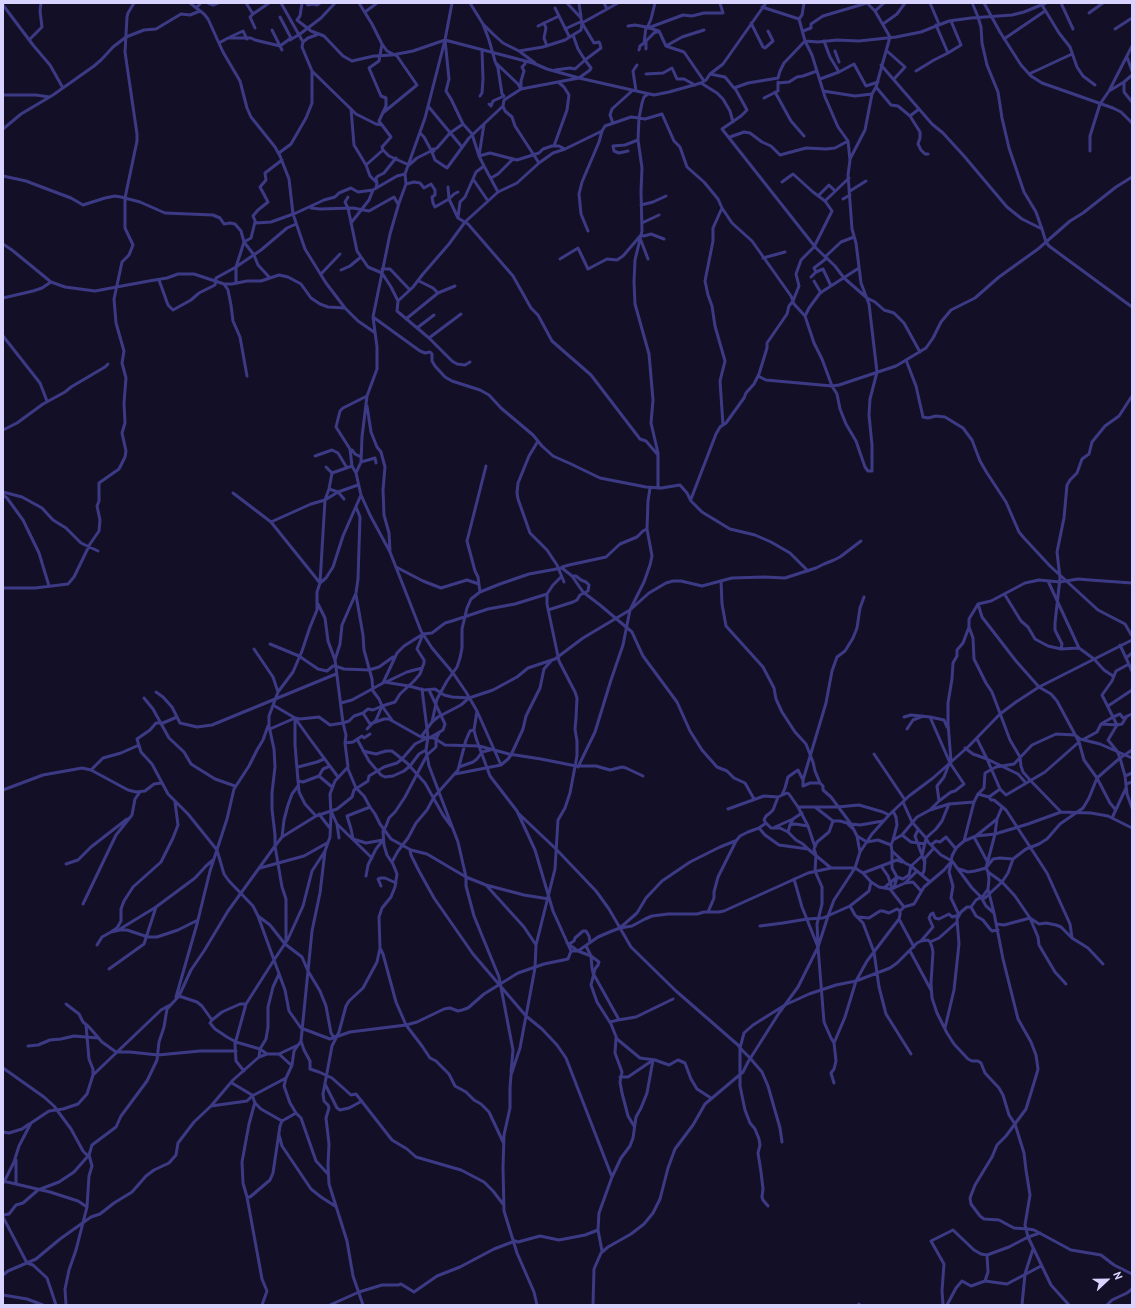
<!DOCTYPE html>
<html>
<head>
<meta charset="utf-8">
<style>
	body { margin:0 }
	#map { position:relative; width:1135px; height:1308px; overflow:hidden; background:#130f26; font-family:"PT Sans",sans-serif }
	canvas { display:block }
	.frame { position:absolute; inset:0; border:4px solid #d9d4ff; pointer-events:none }
	.north { position:absolute; left:1087px; top:1260px; width:40px; height:40px; -webkit-text-stroke:3px #130f26; paint-order:stroke; rotate:68deg; font-size:11px; font-weight:700; line-height:16px; text-align:center; color:#d9d4ff }
	.north::after { content:''; display:block; margin:auto; width:14px; height:18px; background:#d9d4ff; clip-path:polygon(50% 0,100% 100%,50% 72%,0 100%) }
</style>
</head>
<body>
<div id="map">
<canvas width="1135" height="1308"></canvas>
<div class="frame"></div>
<div class="north">N</div>
</div>
<script>
const c = document.querySelector('canvas').getContext('2d');
c.lineJoin = 'round';
const toPath = rows => new Path2D(rows.map(r => 'M' + r).join(''));
function trace(path, color, width, dash) { c.strokeStyle = color; c.lineWidth = width; c.lineCap = dash ? 'butt' : 'round'; c.setLineDash(dash || []); c.stroke(path); }
const street = toPath([
	[190,3,204,14,208,19,223,52,240,81,247,108,251,117,275,147,280,156,289,179,293,214,305,249,326,283,345,308,358,321,374,332],
	[208,3,213,5,218,3],
	[246,3,253,14,269,3],
	[281,3,303,42],
	[306,3,308,5,313,4,317,5,320,3],
	[359,3,372,24,382,44,387,51,397,56,417,85,384,112],
	[452,3,445,40,425,118,405,174,406,184,399,203,390,234,373,317,420,351,425,353,430,352,432,354,432,361,435,366,445,377,452,381,480,390,489,395,501,408,533,435,542,446,553,456,571,464,600,478,646,487,661,488,680,485,687,493,691,501,702,512,730,529,755,535,771,542,790,553,808,571],
	[470,3,483,24,493,34,503,43,519,51,535,63],
	[579,3,581,17],
	[604,3,607,9],
	[655,3,651,19,648,26,646,27,659,31],
	[930,3,939,24],
	[984,3,1000,32,1021,65,1031,76,1042,83,1113,108,1121,112,1132,123],
	[1061,3,1073,29],
	[3,5,33,45,50,65,63,88],
	[973,5,978,17,981,27,982,43,987,65,998,92,1002,118,1009,148,1024,192,1036,212,1042,229],
	[1042,5,1059,33,1070,47,1077,67,1083,76,1095,85],
	[762,7,799,19],
	[196,8,201,3],
	[555,8,569,36],
	[875,11,884,3],
	[365,12,377,3],
	[1089,13,1103,3],
	[253,14,250,17,255,28],
	[297,20,311,31,319,34],
	[297,20,300,16,302,3],
	[544,23,546,28,544,38,547,46],
	[751,23,763,47,765,48,773,41,768,31],
	[483,24,489,40,495,61,498,68,502,94,504,96,493,101,491,106,489,104],
	[883,24,897,14,905,3],
	[538,26,559,16],
	[628,26,635,25,646,27,644,43,640,46,639,50],
	[648,28,683,15,692,16,704,13,723,13,720,3],
	[565,29,580,22,582,23],
	[1115,29,1132,18],
	[272,30,280,46,291,38,280,17],
	[803,31,811,28,811,24,823,16,867,3],
	[230,37,243,31,247,39],
	[1004,39,1045,11],
	[29,40,42,27,40,11,41,3],
	[290,40,300,34,321,18,335,3],
	[824,41,830,57,839,72],
	[219,43,228,38,251,38,255,40,280,46,282,50],
	[382,44,379,61,369,68,381,96,386,98,386,106,379,121,391,137,382,147,383,150,389,156,409,165,417,158,437,148,450,133,463,124,451,99,446,91,449,79,445,40,533,63,547,69,579,78,654,95,669,92,701,83,706,80,710,74,723,64,766,3],
	[666,46,682,37,704,30],
	[646,49,646,41,654,33,659,31,666,46,684,52,704,81],
	[519,51,543,47,565,40,581,30,582,23,581,18,567,3],
	[835,51,839,62],
	[887,51,905,67,894,79],
	[948,53,961,45,951,21],
	[1127,57,1132,71],
	[497,64,518,84,521,89,521,81,524,71,522,67,525,64,525,61],
	[881,65,932,124,943,133,964,156,1007,207,1022,219,1042,229,1046,242,1049,246,1132,307],
	[555,70,570,68,575,69,585,60,578,49,573,35],
	[312,71,356,114,376,124,382,125],
	[916,71,934,60,948,53,936,25],
	[646,74,663,73,672,68,677,79,684,79,695,85],
	[710,74,725,77,734,88,748,83,778,78,780,71,784,63,805,41,818,42,837,40,859,41,896,37,921,32,949,21,971,18,1012,15,1024,12,1046,3],
	[1029,74,1072,54],
	[820,79,839,72,854,64,866,86,878,82],
	[1124,82,1124,92,1132,102],
	[701,83,717,93,723,99,730,111,733,122],
	[778,83,789,82,797,77,803,76,817,71],
	[876,87,891,105,898,106,910,116,920,132,920,138,918,144,921,150,925,154,928,154],
	[734,88,736,90,747,110,741,116,722,129,816,248,835,266,844,278,867,298,875,302,884,310,894,313,904,323,920,352],
	[636,91,633,71,637,65],
	[823,91,855,96,872,94],
	[1109,91,1124,82,1132,75],
	[775,92,791,121,804,136],
	[3,95,36,95,49,97],
	[480,96,482,93,483,79,482,50],
	[764,98,778,91,778,82],
	[428,106,462,147],
	[503,106,505,111,512,117,515,126,539,163],
	[351,109,354,145,366,165],
	[910,116,919,109],
	[613,123,610,115,612,109,633,90],
	[463,124,472,134,479,156,490,153,517,160,539,153,543,149,552,146,559,146,565,149],
	[484,124,479,156,484,166,476,172,473,179,488,201],
	[3,129,21,114,53,95,94,66,101,60,113,47,126,37,144,30,156,29,181,14,190,15,200,11],
	[420,133,424,137,431,150,433,149],
	[730,137,744,132,750,133,762,142,771,146,780,155,806,148,826,149,835,148,848,141],
	[554,146,567,110,569,95,564,87,558,82],
	[434,151,432,152,435,160,447,168,469,138,503,106,504,100,521,89,579,78,590,70,591,68,585,60,601,48,600,44,599,42,594,43,582,23,618,3],
	[628,151,619,153,614,151,613,146,625,145,638,140],
	[1090,151,1090,136,1100,104,1109,91,1132,46],
	[279,153,291,144,306,118,312,103,312,71,302,47,303,42,308,38,319,34,324,36,343,56,352,61,374,56,392,55,413,51,445,40],
	[850,159,865,130,872,94,876,87,890,37,875,11,867,3],
	[282,160,265,173,266,180,260,187,268,202,258,210,253,216,256,223,271,222,296,213,324,200,335,197,339,193,351,188,358,192,373,190,397,176,405,174],
	[484,166,498,192],
	[3,176,26,181,39,186,71,198,83,205,105,198,115,196,121,197,140,202,165,213,213,215,220,218,224,224,230,223,235,224,241,231,244,242,236,267,236,283],
	[491,178,498,174,512,160],
	[782,182,793,174,813,192,825,201,849,178],
	[377,183,376,178,378,176,384,173,396,158],
	[406,184,414,182,420,183,424,188,431,184,435,190,435,195,432,197,433,203,435,207,449,199,458,218,468,224,513,276,531,308,538,315,552,341,591,375,640,439,646,441,658,455],
	[448,187,449,199],
	[376,188,377,183,370,176,366,165,383,150],
	[850,191,866,181],
	[818,196,829,185,835,191],
	[348,197,345,202,348,208,357,251,368,267,382,273,391,287,398,301,397,311,429,338,461,314],
	[449,199,454,194,458,192],
	[843,199,850,195],
	[641,205,653,202,666,196],
	[311,208,320,209,353,208,369,211,394,197,398,204],
	[722,208,732,223,752,241,791,296,794,304,805,316,814,343,822,359,832,386,837,394,840,409,846,424,856,441,865,467,868,471,872,471,872,445,869,415,870,399,877,372,869,304,861,283,856,243,852,229,848,175,850,160,848,141,838,127,825,97,812,55,805,41,799,19,802,15,804,3],
	[458,217,460,202,465,197,473,179],
	[255,222,251,238,244,242,254,255,258,265,270,278],
	[351,223,369,200,373,190],
	[642,223,659,215],
	[588,231,581,214,579,194,582,182,599,142,602,131],
	[640,238,648,259],
	[3,244,12,250,51,282,65,287,95,291,149,281,167,278,178,274,194,274,224,284,232,284,247,281,261,281,279,275,288,277,301,284,311,298,320,304,328,307,345,308],
	[825,257,841,242,854,237],
	[763,258,785,252],
	[560,259,578,248,588,269,607,259,617,260,623,256,641,235,644,236,651,234,664,239],
	[382,269,390,269,410,290],
	[341,270,350,266,361,257],
	[816,272,814,268,827,258],
	[321,274,340,254],
	[811,277,816,272,823,269,831,286],
	[159,280,168,305,173,310,191,300,199,293,215,285,216,278,236,267,261,250,287,228,296,224],
	[419,281,433,288,438,293],
	[814,281,821,293],
	[224,284,228,290,231,305,233,321,240,337,247,376],
	[3,298,33,291,42,288,51,282],
	[398,301,413,287,423,274,449,244,465,222,498,192,517,183,539,163,553,153,565,149,602,131,605,126,631,117,639,118,642,103,644,97,648,94],
	[805,316,809,308,820,293,859,268],
	[373,317,377,347,377,369,367,396,362,437,361,462,356,473,361,495,370,515,390,552,421,631,432,648,453,673,466,692,477,711,501,765,455,774],
	[406,319,438,293,455,286],
	[417,328,434,315],
	[3,336,40,383,47,401],
	[429,338,452,361,457,364,465,365,470,362],
	[906,360,916,386,923,417,928,418,936,416,945,417,963,428,972,440,980,461,987,473,1006,502,1019,532,1024,538,1050,566,1098,610,1125,624,1132,636],
	[758,376,766,380,832,386,839,385,896,366,926,348,933,338,941,322,951,310,975,298,999,277,1038,249,1070,221,1083,213,1116,187,1132,177],
	[367,406,371,432,377,447,381,452,385,467,383,490,384,515,389,533,390,551],
	[3,430,17,423,43,404,65,392,71,387,105,367,108,364],
	[538,441,529,456,518,483,517,493,518,499,530,533,547,550,557,565,564,582],
	[352,450,355,454,361,457],
	[315,456,332,450,338,453,347,468],
	[361,462,375,458,376,463],
	[326,467,332,473,352,466],
	[332,473,329,489,338,492,344,499],
	[356,473,352,466,350,449,336,427,340,411,343,408,367,396],
	[658,488,658,453,651,423,653,400,649,354,635,304,634,282,635,260,642,231,641,191,642,168,638,140,639,118,645,119,662,114,674,141,680,147,687,167,704,182,718,199,722,208,713,228,713,241,705,281,708,295,712,306,715,326,725,361,720,381,723,425],
	[3,492,22,497,42,508,53,520,66,528,81,543,98,551],
	[233,493,271,522,320,583],
	[3,495,7,498,23,520,39,553,49,586],
	[691,499,716,434,720,427,726,423,744,398,746,393,754,384,759,374,767,348,767,343,787,314,789,306,793,301,799,286,796,274,801,260,814,247,832,211,825,201],
	[271,522,311,504,325,500,338,492,358,485],
	[647,529,648,501,650,488],
	[396,567,423,581,441,588,467,580,479,584],
	[562,567,569,565,606,557,620,544,637,537,643,531,647,529,652,556,650,565,644,582,630,610,623,645,611,680,595,732,578,767],
	[721,581,722,604,726,626,763,667,774,688,776,699,782,712,795,732,806,744,813,762,815,771,820,783],
	[1048,581,1079,648,1094,659,1104,670,1113,676],
	[320,583,325,500,329,489],
	[3,588,35,588,68,584,74,577,90,544,99,531,100,520,97,506,99,501,99,483,119,469,125,457,126,451,122,433,125,423,124,403,126,378,122,363,124,351,116,323,114,299,122,262,129,255,133,245,125,228,125,198,137,141,137,134,125,52,127,17,128,13,134,3],
	[480,592,478,577,475,571,467,541,486,466],
	[356,595,363,635,364,650,372,679,373,691,379,699,382,706],
	[1005,595,1021,621,1028,627,1035,639,1048,646,1061,649,1079,648],
	[978,604,982,617,1016,661,1039,687,1051,694,1057,701,1079,742,1084,760,1097,778,1110,803,1115,809],
	[978,604,969,619,969,627,973,638,974,659,986,683,992,692,1010,740,1020,757,1021,766,1023,772,1030,780,1061,812],
	[978,604,991,601,1025,583,1039,580,1060,582,1078,579,1090,580,1132,583],
	[548,610,573,602,577,600,580,595,588,591,589,585,586,582,581,580,576,576,572,576],
	[270,644,299,656,318,669,327,671,333,666,335,666,344,669,369,670,379,667,393,657],
	[1120,645,1132,671],
	[254,649,273,677,278,692],
	[1061,649,1062,644,1055,630,1055,623,1060,578,1057,552,1064,518,1067,485,1070,480,1077,473,1082,459,1089,454,1092,442,1105,426,1119,416,1132,396],
	[1126,658,1132,653],
	[335,660,340,644,342,625,356,593,358,579,360,517,356,507],
	[1129,664,1116,671,1112,681,1102,695,1117,725,1108,740,1117,751,1120,758,1125,776,1127,794,1132,808],
	[384,682,409,686,424,690,435,689,444,695,452,697,469,698,461,705,438,717,432,722,421,737],
	[386,682,407,672,422,668],
	[429,690,445,724,443,730,431,737],
	[156,692,163,697,172,707,180,723,197,727,212,725,336,674],
	[144,698,153,709,169,738,184,752,191,764,215,779,235,786],
	[469,698,493,690,517,677,528,668,555,659,583,638,630,610,649,593,666,583,673,581,681,581,702,586,732,578,764,577,785,578,816,568,824,564,834,560,840,557,861,541],
	[341,703,352,700,383,683,397,653,404,646,423,634,432,633,445,623,452,621,488,609,515,604,547,594,553,585,561,577],
	[273,705,295,718,300,719,319,717,330,725,343,723,349,721,354,716,363,713,370,724,384,719,389,719,421,737,434,738,445,745,479,746,509,754,541,759,576,766,596,766,610,770,622,767,626,768,643,776],
	[1108,706,1132,690],
	[363,713,368,709,373,710,382,706,392,720],
	[177,717,163,723,156,723,150,730,137,739,141,752,152,764,168,794,188,814,217,850,224,874,229,881,253,906,258,916,270,925,285,944,302,957,308,971,320,991,326,1006,331,1033,333,1036,336,1037],
	[904,717,911,715,930,717,944,720,947,727],
	[295,718,295,745,299,792,305,804,316,816],
	[432,722,437,699,447,681,457,667,460,658,462,648,462,629,467,608,471,599,480,592,500,584,529,574,562,568,572,576,583,592,600,605,632,632,643,656,677,702,690,731,702,750,717,767,727,771,734,778,745,783,754,799],
	[1102,724,1117,725,1122,724,1127,716],
	[270,729,295,718,307,735,338,777],
	[367,729,376,720,382,706,395,702,400,694,414,681,420,674,424,663,424,660,417,649,423,634],
	[907,729,913,720,923,716],
	[357,739,369,761,381,775,385,777,393,776,404,771,410,766,419,754,426,750,428,737,422,689],
	[977,739,987,759,1018,774,1026,783],
	[1084,739,1097,732,1101,724,1113,717,1120,714,1123,718,1132,714],
	[345,743,353,742,362,736,364,738,370,734],
	[965,748,973,754,987,759,1000,789,1006,795,1045,772,1079,742],
	[426,750,429,766,458,842,466,877,466,886,474,916,499,977,513,1050,511,1072],
	[363,751,376,754,386,751,392,751,407,763,425,783,443,815,451,826],
	[874,754,905,800],
	[951,761,948,723,948,703,952,679,953,663,957,656,957,650,963,643,969,627],
	[501,765,508,759,511,755,523,729,526,716,540,688,544,669,551,661],
	[298,767,317,762,324,759],
	[459,767,473,762,477,759,482,752,490,750],
	[348,769,356,788,364,796,370,807,375,814,380,824,391,839,411,850,427,854,466,877,486,885,524,895,549,899],
	[91,770,103,758,121,753,139,745],
	[319,776,332,787],
	[1125,776,1132,773],
	[803,780,826,703,832,671,837,657,845,651,853,638,857,628,860,608,864,597],
	[298,781,303,782,319,776,323,769,330,766],
	[1126,784,1132,782],
	[3,790,43,775,82,768,91,770,128,790,136,792,145,791,154,784,161,783],
	[978,794,989,797,1000,789],
	[782,795,785,788,788,777,798,770,803,780,803,786,810,783,820,783,823,786,823,790,831,797,851,824,857,836,860,852],
	[989,797,991,800,994,800,1006,810,1047,873,1070,924,1072,938],
	[939,801,937,786,944,777,949,764],
	[903,802,912,822,926,838,928,842,941,855,952,861,972,888,981,897,986,906,994,913,1003,959,1018,1019,1031,1042,1036,1055,1038,1069,1037,1073,1026,1109,1006,1136,997,1145,992,1157,975,1185,970,1198,971,1204,980,1216,984,1219,999,1220,1014,1228,1028,1229,1034,1230,1071,1250,1101,1255,1114,1265,1132,1274],
	[370,807,347,816,351,829,353,839,366,843,383,840],
	[798,807,837,807,859,805,883,812,889,815],
	[815,807,833,821,840,821,847,823,852,828],
	[728,809,764,796,778,797],
	[930,810,949,804,974,802,978,794,984,788,985,773,996,767,1014,764,1032,745,1056,734,1075,735,1080,739,1100,744,1132,758],
	[332,813,337,824,339,838],
	[518,813,556,849,596,891,609,909,631,947,676,991,738,1045,740,1048,750,1058,762,1072,768,1086,780,1128,782,1142],
	[319,814,329,827],
	[1112,818,1126,788],
	[766,823,771,828,780,828,788,832,796,840,803,844,808,849,831,868],
	[337,824,372,858],
	[851,824,860,825,883,821],
	[790,825,793,819,802,813],
	[775,827,793,819],
	[759,828,765,835,779,845,808,849],
	[918,830,915,836,925,863],
	[788,832,790,825,795,824,808,826],
	[902,835,911,842,925,844],
	[857,836,867,842,878,840,891,845,892,851,905,863,911,866,930,882],
	[976,836,997,819,1002,807],
	[282,837,284,820,288,805,292,794,298,786],
	[974,837,987,861],
	[893,840,897,825,896,817,893,811],
	[964,841,974,802],
	[891,845,893,840,902,835,917,817,930,810,939,801,951,792,955,791,964,784,950,763,930,717],
	[931,845,936,841,940,842,946,837,956,849],
	[410,850,411,855,419,871,434,898,473,954,526,1016,542,1029,557,1045,566,1058,612,1177],
	[325,851,312,871,303,906,288,939,274,960,285,990,289,1011,301,1028,330,1039,350,1032,406,1025,417,1022,444,1009,450,1008,458,1011,462,1010,468,1008,484,994,518,973,544,964,568,959,571,951,553,911,535,850,517,811,490,776,476,738,474,730,477,711],
	[892,851,892,868,897,877,894,888],
	[392,862,398,851,408,838,416,823,427,810,434,797,458,770,466,740,470,731,474,730],
	[66,864,78,860,91,847,127,819],
	[881,866,888,876,892,888],
	[260,868,304,856,327,843],
	[959,869,968,872,975,871,986,868,993,859,1000,858,1013,859,1026,849,1039,844,1047,839,1060,824,1083,808,1089,798,1097,778,1120,758,1132,750],
	[988,872,1002,882,1015,896,1030,918,1039,924,1046,923,1056,925,1061,927,1072,938,1088,948,1103,964],
	[863,873,897,860,902,862],
	[922,875,924,871,925,858,934,848],
	[366,876,368,865,376,849,383,840],
	[794,879,802,907,818,947,824,1022,831,1038,834,1043],
	[871,882,869,891,850,906,855,915,863,923,874,952,879,987,886,1014,911,1054],
	[905,883,913,882,921,891],
	[486,885,524,927,536,945],
	[381,886,378,879,381,878,385,878,396,883],
	[884,888,897,877,903,879,909,875,911,866,922,856,926,838,936,829,942,821,949,804],
	[981,897,985,898,1002,882,1008,873,1013,859],
	[83,904,116,835,132,815,135,799,140,792],
	[904,907,914,904,924,887,944,870,951,862],
	[971,907,976,916,983,920,990,929,992,931,998,930],
	[708,912,714,898,714,892,718,877,736,841,740,836,748,832,759,828,766,823,764,820,766,816,770,813,773,810,778,797,787,793,789,794,798,807,808,826,815,847],
	[994,913,988,889,989,879,988,872,986,868,995,834,997,819],
	[959,915,951,898,953,886,949,872,950,868,952,856,956,848,964,841,976,836,995,834,1028,824,1061,812,1091,813,1108,816,1132,828],
	[858,917,869,918,880,911,883,911,889,913,897,909,900,911],
	[899,919,914,947],
	[997,924,1004,925,1030,918,1038,937,1039,945,1055,972,1066,984],
	[760,926,783,923,807,919,823,918,850,906],
	[621,927,637,913,646,898,662,881,690,862,720,847,735,841],
	[120,929,156,907],
	[111,932,117,928,121,921,121,909,124,901,133,887,161,862,173,838,178,825,175,802],
	[286,941,286,899,282,887,275,846,282,837,316,816,337,809,352,797,354,790,368,781,369,776,384,767,397,763,402,759,415,744,427,738],
	[921,941,933,927,929,918,931,914,933,913,935,918,939,919,949,914,952,917,959,915],
	[930,942,932,947,933,952,931,983,932,998,937,1013,947,1033,954,1044,968,1059,972,1061,978,1061,981,1063,985,1073,999,1088,1003,1095,1009,1115,1015,1124,1024,1153,1026,1170,1030,1195,1025,1225,1028,1237,1051,1285,1069,1305],
	[567,943,578,951,591,956,592,968,593,973,618,1018,618,1020,610,1022],
	[569,944,574,941,575,938,583,931,586,931,589,936,590,942],
	[818,944,817,924,822,904,822,887,815,871,816,855,814,849,817,842,829,832,833,821],
	[97,945,102,937,111,932,120,930,127,930,148,937,157,937,178,930,198,920],
	[586,946,591,956,599,962,598,965,595,969,591,985,597,1002,611,1024,617,1039,640,1058,655,1060,669,1065,678,1060,685,1063,691,1079,697,1089,711,1098],
	[380,948,383,954,396,1002,406,1025,422,1046,430,1058,436,1061,449,1074,455,1086,466,1092,474,1100,481,1104,489,1112,504,1144],
	[571,951,578,951,598,937,612,931,620,928,632,926,645,919,652,916,668,914,697,914,704,912,719,912,724,911,808,873,831,868,855,868,863,873,871,882,879,887,890,889,894,888,905,883,917,871],
	[910,951,931,990],
	[109,969,144,944,156,907,195,878,206,866,213,860],
	[179,996,197,1002,202,1006,212,1020,210,1023,215,1029,227,1037,236,1042,260,1049,267,1054],
	[176,997,197,924,210,871,227,819,234,789,249,766,257,750,263,740,268,726],
	[66,1004,79,1014,83,1022,89,1027,102,1042,116,1052,130,1052,158,1055,200,1051,236,1051],
	[212,1020,222,1012,240,1004,246,1004],
	[618,1020,636,1017,673,999],
	[86,1025,89,1059,93,1069,93,1075],
	[945,1028,954,990,959,944,957,919,961,912,967,907,971,907,976,900,983,896,988,889],
	[616,1038,615,1053,622,1072,620,1082,622,1093,628,1116,634,1126],
	[301,1041,304,1050,310,1061,310,1069,319,1072,332,1078,351,1095,356,1094,392,1140,407,1149,416,1157,461,1170,484,1182,493,1191,503,1204],
	[28,1046,38,1045,50,1040,61,1039,74,1036,98,1038],
	[279,1054,291,1065],
	[259,1057,260,1049,266,1039,268,1027,268,1007,273,987,279,974],
	[3,1068,44,1097,54,1106,71,1129,83,1151,88,1156],
	[244,1071,236,1061,235,1044,246,1004,274,960,258,916],
	[620,1077,628,1077,653,1060],
	[232,1083,252,1095,255,1103,261,1109,282,1121],
	[834,1083,831,1073,834,1069,836,1061,834,1043,845,1017,856,981,867,961,899,919,900,915,900,911,904,907,890,889],
	[325,1084,337,1108,340,1110,349,1108,362,1101],
	[211,1106,247,1101,252,1096,286,1078],
	[296,1113,301,1118,316,1161,328,1174],
	[3,1132,9,1133,22,1129,29,1124],
	[279,1135,282,1146,311,1189,321,1197,335,1206],
	[16,1160,16,1184],
	[3,1181,50,1192,78,1201,87,1207],
	[4,1182,14,1162,19,1146,31,1123,49,1111,63,1109,78,1104,87,1094,93,1075,161,1010,170,1005],
	[247,1197,243,1183,242,1162,249,1124,255,1102],
	[768,1206,763,1200,762,1197,763,1189,761,1172,758,1153,760,1145,759,1139,755,1129,750,1123,745,1110,740,1086,740,1048,744,1033,753,1025,785,1005,809,994,836,985,856,981,890,968,897,963,917,943,921,941,928,940,930,942,939,938,957,922],
	[3,1215,9,1214,16,1205,23,1203,38,1190,59,1182,74,1172,88,1156],
	[3,1217,27,1263],
	[602,1251,598,1230,599,1213,612,1177,621,1158,630,1146,633,1138,636,1117,641,1108,647,1093,653,1060],
	[27,1263,33,1265,47,1278,56,1305],
	[3,1275,8,1271,36,1259,60,1239,91,1217,100,1214,114,1203,132,1192,146,1176,154,1170,169,1163,176,1155,178,1143,194,1122,211,1106,233,1080,259,1057,267,1054,279,1054,298,1045],
	[985,1281,988,1272,987,1255],
	[3,1295,27,1299,43,1305],
	[66,1305,65,1289,69,1270,76,1250,87,1207,89,1176,92,1166,89,1155,92,1145,116,1127,121,1116,147,1081,157,1060,159,1042,164,1027,167,1009,179,996,191,970,204,951,228,911,275,846,275,835,272,809,272,793,275,767,274,749,269,726,269,716,278,692,293,672,302,651,310,627,317,610,317,592,320,583,326,578,333,567,343,536,361,495],
	[262,1305,267,1291,262,1279,247,1197,250,1197,270,1180,273,1173,280,1126,282,1121,296,1113,290,1103,284,1086,286,1078,292,1065,294,1051,301,1041,312,931,320,893,325,851,330,837,331,815,330,794,335,781,348,767,345,743,346,735,343,723,335,660,328,641,325,618,318,604],
	[330,1305,359,1292,382,1285,398,1285,401,1284,414,1292,437,1276,460,1267,494,1249,515,1241,518,1242,540,1236,559,1240,585,1235,598,1230],
	[363,1305,353,1276,347,1241,329,1184,328,1165,329,1144,326,1118,329,1108,328,1105,324,1101,323,1094,332,1046,339,1032,346,1006,349,1001,363,988,377,962,380,948,379,917,382,908,391,897,395,887,397,874,393,864,387,855,384,845,383,831,386,826,389,818,395,812,405,797,427,755,436,747,436,739,439,733],
	[537,1305,534,1292,517,1253,504,1211,503,1168,504,1135,510,1108,510,1088,511,1075,520,1048,535,968,536,945,555,869,558,820,565,808,570,793,577,756,577,741,575,729,576,718,577,698,575,692,559,661,547,604,547,594],
	[593,1305,594,1269,601,1253,608,1247,631,1234,644,1224,653,1213,660,1199,668,1168,675,1149,693,1125,705,1104,743,1072,748,1062,779,1013,798,987,818,947,828,916,834,900,855,868,860,852,872,834,889,815,909,796,933,778,969,746,1000,714,1016,702,1039,687,1132,640],
	[858,1305,859,1304],
	[943,1305,942,1291,944,1264,931,1241,953,1230,974,1250,981,1254,987,1255,1009,1247,1028,1237,1040,1233],
	[947,1305,956,1288,962,1281,971,1286,985,1281,1007,1284,1041,1266],
	[1022,1305,1025,1274,1033,1249],
	[1107,1305,1112,1300,1127,1293,1132,1289]
]);
trace(street, '#3d3a85', 3);
</script>
</body>
</html>
